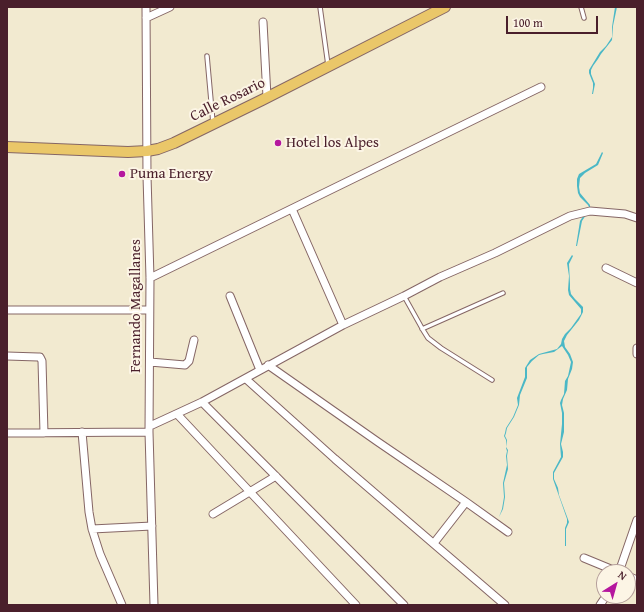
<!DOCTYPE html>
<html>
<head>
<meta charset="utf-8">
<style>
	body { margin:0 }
	#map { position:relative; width:644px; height:612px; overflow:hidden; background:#f2ead0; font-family:"Gentium Book Plus",serif }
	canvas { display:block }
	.frame { position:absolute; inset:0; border:8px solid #4a1f2b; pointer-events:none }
	.north { position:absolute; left:596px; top:564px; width:40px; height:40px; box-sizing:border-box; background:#fcf5e5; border:1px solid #b59f9b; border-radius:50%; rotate:37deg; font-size:11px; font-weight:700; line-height:16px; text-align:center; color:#4a1f2b }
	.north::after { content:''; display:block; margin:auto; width:14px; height:18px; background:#b5179e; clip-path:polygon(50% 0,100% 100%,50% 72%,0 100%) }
	.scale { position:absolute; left:506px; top:16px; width:92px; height:18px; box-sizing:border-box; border:2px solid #4a1f2b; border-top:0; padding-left:5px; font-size:12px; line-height:14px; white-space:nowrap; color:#4a1f2b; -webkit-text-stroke:3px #fcf5e5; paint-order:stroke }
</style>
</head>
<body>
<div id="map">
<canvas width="644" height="612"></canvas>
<div class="frame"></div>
<div class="north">N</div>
<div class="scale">100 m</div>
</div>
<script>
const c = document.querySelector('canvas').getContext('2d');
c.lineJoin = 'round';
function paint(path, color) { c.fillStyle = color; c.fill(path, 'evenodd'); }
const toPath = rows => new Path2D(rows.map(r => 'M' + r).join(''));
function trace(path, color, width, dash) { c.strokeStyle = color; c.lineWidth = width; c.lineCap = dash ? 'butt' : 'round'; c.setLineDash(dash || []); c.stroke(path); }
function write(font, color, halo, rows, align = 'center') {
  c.font = font + ' "Gentium Book Plus",serif'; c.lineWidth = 4; c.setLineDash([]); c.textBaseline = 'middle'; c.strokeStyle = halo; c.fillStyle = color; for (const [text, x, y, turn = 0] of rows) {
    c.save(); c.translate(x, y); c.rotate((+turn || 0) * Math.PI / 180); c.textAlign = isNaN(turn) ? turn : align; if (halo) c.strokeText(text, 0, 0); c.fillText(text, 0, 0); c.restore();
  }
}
const water = toPath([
	[615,7,617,7,613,26,612,40,601,54,598,59,593,66,591,70,591,74,595,84,593,94,592,94,593,88,593,83,589,73,589,70,600,52,606,46,612,37,612,27],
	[602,152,603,153,598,165,585,173,580,178,579,187,580,193,590,205,590,209,582,221,577,246,576,246,580,221,589,207,588,205,580,197,578,193,577,186,577,179,579,174,596,164],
	[572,255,573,256,569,264,570,284,570,289,571,294,575,299,583,307,583,312,579,320,567,335,564,341,565,347,570,354,573,362,572,369,568,379,567,390,563,399,562,405,564,413,564,432,561,444,563,452,563,457,554,473,554,479,558,488,559,495,569,522,566,529,566,546,565,546,565,528,567,523,567,519,553,479,553,472,561,457,560,444,562,424,562,413,560,403,561,400,564,394,565,381,568,376,571,362,568,355,562,346,554,352,543,354,539,355,532,361,527,367,527,378,520,395,519,405,514,417,507,428,506,433,505,436,507,440,506,447,508,450,507,456,508,469,504,483,505,497,503,509,499,517,502,509,504,497,503,483,507,465,506,456,507,451,506,448,506,440,504,436,505,433,506,428,513,417,518,405,517,398,525,377,525,368,530,360,539,354,557,349,561,344,562,339,565,334,571,328,581,314,581,309,569,295,568,290,569,276,567,263]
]);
const service = toPath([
	[320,7,328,65],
	[581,7,584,18],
	[207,56,213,123],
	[404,296,423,330,428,338,441,348,492,380],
	[422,329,503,293]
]);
const minor = toPath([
	[146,7,147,176,150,278,149,432,154,605],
	[146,18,170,7],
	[263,22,267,97],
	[292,209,343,325],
	[606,268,637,283],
	[150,278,541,87],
	[230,296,260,370],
	[7,310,149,310],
	[637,348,637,354],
	[7,356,38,357,40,357,42,361,44,433],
	[150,362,185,365,189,361,194,340],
	[268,365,378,442,466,502,508,532],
	[246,379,335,459,505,605],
	[202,402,404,605],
	[177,414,356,605],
	[150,426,202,402,343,325,404,296,440,277,495,253,570,216,590,211,625,214,637,218],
	[82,432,89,512,92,529,100,554,122,605],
	[7,433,149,432],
	[213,514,276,476],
	[92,529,152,526],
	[434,543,466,502],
	[584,558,618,572],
	[619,572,637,520],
	[628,576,637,580],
	[600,605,606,596]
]);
const primary = toPath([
	[7,147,128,152,147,151,158,149,174,143,262,100,445,7]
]);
const markers = [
	[278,143,4,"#b5179e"],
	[122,174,4,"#b5179e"]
];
const streetNames = [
	["Calle Rosario",228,100,-26],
	["Fernando Magallanes",136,306,-90]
];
const poiNames = [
	["Hotel los Alpes",286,143],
	["Puma Energy",130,174]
];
paint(water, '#4bb8c6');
trace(service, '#856665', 5.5);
trace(minor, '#856665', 9);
trace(primary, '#856665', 12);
trace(service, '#fff', 3.5);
trace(minor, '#fff', 7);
trace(primary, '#eac769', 10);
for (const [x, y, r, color] of markers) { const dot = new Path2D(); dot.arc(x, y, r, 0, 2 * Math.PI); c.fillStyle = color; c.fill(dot); trace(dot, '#fcf5e5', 1.5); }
write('15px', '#4a1f2b', '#fcf5e5', streetNames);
write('15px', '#4a1f2b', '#fcf5e5', poiNames, 'left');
</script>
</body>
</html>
